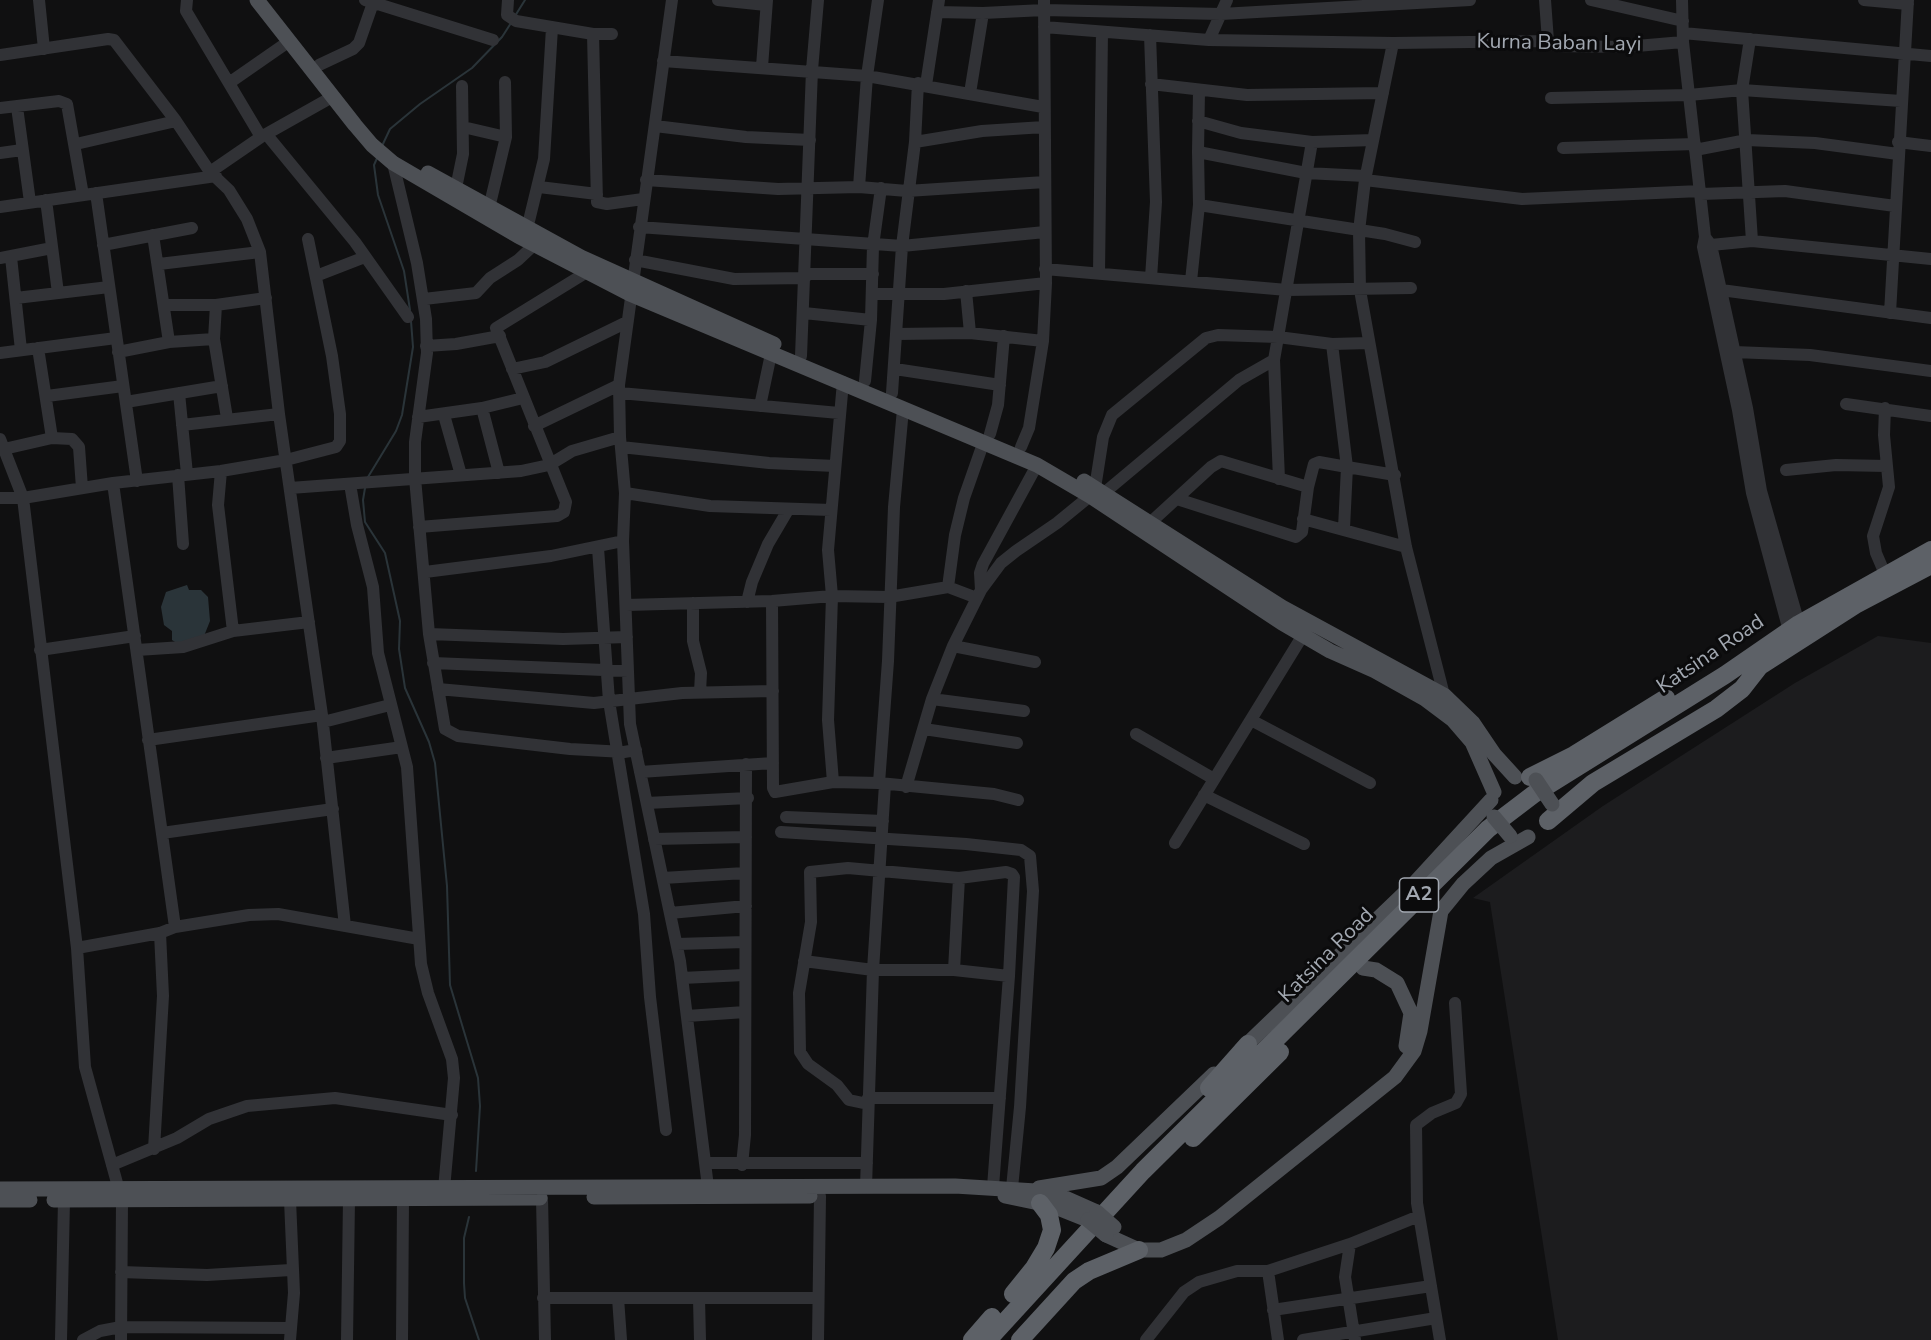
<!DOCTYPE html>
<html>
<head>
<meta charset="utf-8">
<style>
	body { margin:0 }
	canvas { display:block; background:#101011 }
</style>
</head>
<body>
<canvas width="1931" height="1340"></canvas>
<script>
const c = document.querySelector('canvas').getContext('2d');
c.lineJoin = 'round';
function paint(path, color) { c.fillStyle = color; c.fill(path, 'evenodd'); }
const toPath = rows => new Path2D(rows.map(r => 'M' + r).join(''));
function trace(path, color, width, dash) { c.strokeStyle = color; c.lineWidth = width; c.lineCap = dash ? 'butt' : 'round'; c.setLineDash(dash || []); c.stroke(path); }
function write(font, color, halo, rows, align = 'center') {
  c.font = font + ' "Nunito Sans",sans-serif'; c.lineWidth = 6; c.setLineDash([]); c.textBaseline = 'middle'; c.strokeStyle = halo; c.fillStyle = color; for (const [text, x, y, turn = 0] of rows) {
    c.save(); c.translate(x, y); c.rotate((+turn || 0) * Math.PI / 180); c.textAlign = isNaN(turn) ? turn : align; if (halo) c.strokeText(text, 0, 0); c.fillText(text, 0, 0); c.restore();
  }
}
const built = toPath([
	[1878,636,1931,643,1931,1340,1558,1340,1490,902,1473,898,1603,806,1795,683]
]);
const water = toPath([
	[187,585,189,590,201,590,208,597,210,621,204,636,180,645,172,640,172,631,164,625,161,607,166,592]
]);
const stream = toPath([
	[515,16,525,0],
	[382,146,390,129,420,104,472,68,502,37,511,23],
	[378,156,374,165,378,195,404,271,410,310],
	[368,477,396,431,402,415,413,347,411,321],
	[365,488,363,500,365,522,385,553,400,621,399,649,405,688,429,742,435,763,447,886,450,985,478,1078,480,1106,476,1171],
	[469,1217,464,1238,464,1283,465,1298,479,1340]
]);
const minor = toPath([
	[39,0,44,49],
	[187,0,186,11,261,137],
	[365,0,493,40],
	[508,0,507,15,516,21,593,34,612,34],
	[672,0,619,385,620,437,625,493,623,541,630,724,680,961,709,1195],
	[718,0,766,5],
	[1545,0,1548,41],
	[1591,0,1683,21],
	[1682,0,1683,42,1705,237,1703,247,1738,410,1752,493,1789,631],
	[1864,0,1908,4],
	[937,12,983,13,1044,10,1221,14,1470,0],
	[1044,27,1209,40,1393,43,1548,41,1556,46,1625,47,1683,42],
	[1683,33,1931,56],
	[593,34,597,202,607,204,643,199],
	[1150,35,1156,202,1151,278],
	[1750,39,1742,90,1752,241],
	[1209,40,1227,0],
	[1393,43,1365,180,1359,231,1360,290,1406,547,1444,695],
	[0,55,108,39,114,40,176,121,210,172,229,190,247,219,260,252,279,414,322,715,345,926],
	[663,61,867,76,1043,107],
	[319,65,353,49,359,43,374,0],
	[762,67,767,0],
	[229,83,288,42],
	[1151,84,1247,95,1383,93],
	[926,85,939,0],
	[1199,91,1198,152,1306,173,1365,176],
	[970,93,983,13],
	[1551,98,1689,95,1742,90,1901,101],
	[17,107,30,202],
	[0,108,59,101,67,104,83,195],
	[1198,121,1241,133,1312,142,1373,140],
	[655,126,746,137,810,140],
	[463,127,506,137],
	[267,135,355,242,408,317],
	[915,142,982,131,1044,127],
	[1898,142,1931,146],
	[76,144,176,121],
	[1563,148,1695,144],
	[1695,150,1747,140,1815,143,1898,154],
	[0,153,22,150],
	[393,163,417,263,426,319,427,353,415,442,415,478,429,634,445,729,458,736,570,749,624,752,636,750],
	[210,172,261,137,332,97],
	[646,180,778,189,859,187,907,191,1045,182],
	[1365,180,1522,199,1700,191],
	[539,187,597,194],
	[859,187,867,76,878,0],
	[456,188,463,154,462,86],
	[96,193,137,481],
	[1701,194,1785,191,1895,206],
	[46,200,58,293],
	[1199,205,1385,234,1415,242],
	[0,207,216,176],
	[489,208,506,137,505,82],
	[639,227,902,246,1045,232],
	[527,229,544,159,552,28],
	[153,235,169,342],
	[1705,237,1711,245,1747,408,1761,491,1799,624],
	[103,245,192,228],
	[1711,245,1752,241,1931,259],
	[11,257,21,350],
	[0,258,52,248],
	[635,260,734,279,805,278],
	[159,264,260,252],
	[1045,269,1287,290,1411,288],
	[1099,273,1102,32],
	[805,274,873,274],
	[316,276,365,257],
	[1191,281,1199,205,1198,152],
	[1721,290,1931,318],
	[966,291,970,333],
	[872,294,944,294,1046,283],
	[16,298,109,287],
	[424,299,476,293,490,278,518,260,535,244],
	[164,305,216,305,266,298],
	[216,305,214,339,227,418],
	[804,313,871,320],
	[1890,313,1908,0],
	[897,334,970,333,1043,341],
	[1332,344,1347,467,1395,475],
	[426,346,456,344,500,336],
	[38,348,52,438],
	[118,352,169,342,214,339],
	[1734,352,1810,355,1931,371],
	[0,353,116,338],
	[801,356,812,70,818,0],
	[512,369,545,362,627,322],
	[895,369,1000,385],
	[865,381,871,320,873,246,881,188],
	[179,393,187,474],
	[620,393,839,413],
	[892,393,902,246,915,142,918,83],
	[47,396,123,386],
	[126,402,222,386],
	[1846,404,1931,416],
	[760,406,771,354],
	[482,408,499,473],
	[1885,408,1884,435,1889,487,1873,536,1876,553,1885,574],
	[444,415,461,475],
	[418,417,482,408,523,398],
	[182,425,279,414],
	[534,426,619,385],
	[990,434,998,405,1004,336],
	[0,439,23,498,77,948,85,1067,122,1201,121,1340],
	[621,447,769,463,835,466],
	[1021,447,1029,428,1043,341,1046,283,1044,0],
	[4,449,52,438,72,439,79,447,82,488],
	[1786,470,1836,465,1887,466],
	[221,471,218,505,233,631],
	[178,475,183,544],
	[1279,479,1274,360,1312,142],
	[113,483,175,927],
	[350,484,357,525,373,587,378,653,407,767,421,964,428,993,452,1059,454,1078,444,1189],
	[290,488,521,471,549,465,572,451,620,437],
	[1095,488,1103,437,1112,415,1206,338,1218,335,1278,337,1332,344,1369,343],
	[625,493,710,506,831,510],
	[1104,493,1239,380,1274,360],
	[0,498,23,498,113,483,221,471,286,460,336,447,340,441,340,414,332,356,308,239],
	[1177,499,1296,537,1302,532,1308,487,1314,464,1319,462,1347,467,1344,528],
	[1303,519,1406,547],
	[1151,522,1211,467,1221,461,1308,487],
	[419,527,557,516,564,512,566,502,496,328,587,272],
	[598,548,609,701,644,914,650,997,666,1130],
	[425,572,551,556,623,541],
	[948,587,955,535,964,498,984,441],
	[981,590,980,573,983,564,1037,465],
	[772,601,773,788,775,792,833,782,879,783,994,794,1018,800],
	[747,602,752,582,768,544,788,510],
	[693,603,693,641,701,673,700,692],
	[626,605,772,601,832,596,889,597,948,587,977,598],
	[429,634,563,639,627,637],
	[953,646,1035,662],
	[40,650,135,636],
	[137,650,183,647,233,631,309,622],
	[433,663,628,671],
	[438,689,594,703,682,693,773,691],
	[932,699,1024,711],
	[1251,720,1370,783],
	[323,722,390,705],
	[924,729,1017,743],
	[1136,734,1214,779],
	[148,740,322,715],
	[326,758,402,747],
	[640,772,773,763],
	[833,782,828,720,832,596,828,550,843,382],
	[879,783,888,661,894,507,903,409],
	[906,787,932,699,953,646,981,590,1001,563,1016,551,1057,523,1090,496],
	[1204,795,1304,844],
	[647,803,748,798],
	[786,817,883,821],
	[781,832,966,844,1021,850,1030,856,1033,891,1020,1107,1012,1188],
	[162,833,333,809],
	[654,839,746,837],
	[1175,843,1303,635],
	[663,878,745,873],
	[670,913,746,906],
	[677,944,745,942],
	[77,948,160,933,175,927,249,915,278,914,419,939],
	[804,961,873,970,954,970,1009,976],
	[954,970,959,878],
	[682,978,744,975],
	[687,1016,745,1012],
	[868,1098,1000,1098],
	[868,1104,849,1100,837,1085,808,1064,800,1052,799,993,811,922,810,872,848,868,959,878,1006,872,1012,874,1014,877,1009,976,993,1187],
	[154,1149,163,996,160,933],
	[707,1163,867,1163],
	[112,1165,177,1138,209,1119,247,1106,335,1098,452,1115],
	[742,1165,745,1135,746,764],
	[866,1187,873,970,885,784],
	[542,1198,545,1340],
	[290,1200,294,1293,290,1340],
	[1350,1244,1345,1277,1355,1340],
	[1268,1271,1278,1340],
	[121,1272,207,1275,291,1270],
	[543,1298,817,1298],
	[618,1298,621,1340],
	[699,1299,700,1340],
	[1273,1310,1431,1286],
	[61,1340,64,1200],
	[83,1340,100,1331,121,1327,290,1328],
	[347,1340,349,1199],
	[402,1340,403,1199],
	[818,1340,820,1196],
	[1146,1340,1184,1292,1199,1282,1237,1271,1268,1271,1350,1244,1419,1216],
	[1303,1340,1436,1318],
	[1440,1340,1417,1203,1416,1125,1432,1113,1456,1103,1461,1094,1455,1003]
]);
const major = toPath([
	[257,0,355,125,372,145,393,163,518,236,630,294,1037,465,1090,496,1282,623,1330,651,1375,671,1425,699,1453,720,1472,742,1494,792],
	[428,173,581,257,774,344],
	[1084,481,1282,607,1444,695,1473,723,1494,754,1515,777],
	[1363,968,1376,970,1397,983,1411,1013,1406,1046],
	[1241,1050,1411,887,1491,800],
	[1039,1188,1101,1178,1117,1167,1214,1074],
	[0,1189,955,1186,1052,1192,1097,1212],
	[1005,1196,1053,1206,1088,1220],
	[594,1197,810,1196],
	[0,1200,30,1200],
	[54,1200,540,1198],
	[1106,1235,1139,1250,1161,1250,1186,1240,1219,1218,1395,1077,1414,1051,1420,1031,1441,911,1463,884,1491,858,1528,837]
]);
const highway = toPath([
	[1754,670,1857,604,1931,565],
	[1530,777,1574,755,1666,698],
	[1548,821,1593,783,1716,709,1742,689,1760,666],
	[1209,1088,1248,1044],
	[1193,1138,1280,1052],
	[1013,1294,1034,1268,1046,1248,1052,1230,1049,1215,1040,1203],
	[972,1340,992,1317],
	[988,1340,1143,1171,1488,829,1534,794,1725,675,1799,624,1931,550],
	[1020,1340,1074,1281,1089,1271,1139,1250]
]);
const majorBridge = toPath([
	[1536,780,1552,804],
	[1494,817,1510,836],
	[1097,1212,1114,1227],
	[1088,1220,1106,1235]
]);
const shields = [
	[1419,895,39]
];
const shieldNames = [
	["A2",1419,895]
];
const streetNames = [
	["Kurna Baban Layi",1559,44,1],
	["Katsina Road",1711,655,-34],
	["Katsina Road",1327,956,-45]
];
paint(built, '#1c1c1e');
paint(water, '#2a3439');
trace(stream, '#2a3439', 2);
trace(minor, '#313236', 12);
trace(major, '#4d5055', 15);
trace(highway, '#5d6167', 18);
trace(majorBridge, '#4d5055', 15);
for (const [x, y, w] of shields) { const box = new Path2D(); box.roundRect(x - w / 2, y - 17, w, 34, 4.5); c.fillStyle = '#0b0b0c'; c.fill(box); trace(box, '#a2a8b1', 1.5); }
write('bold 20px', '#a2a8b1', null, shieldNames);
write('21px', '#a2a8b1', '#0b0b0c', streetNames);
</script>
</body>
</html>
